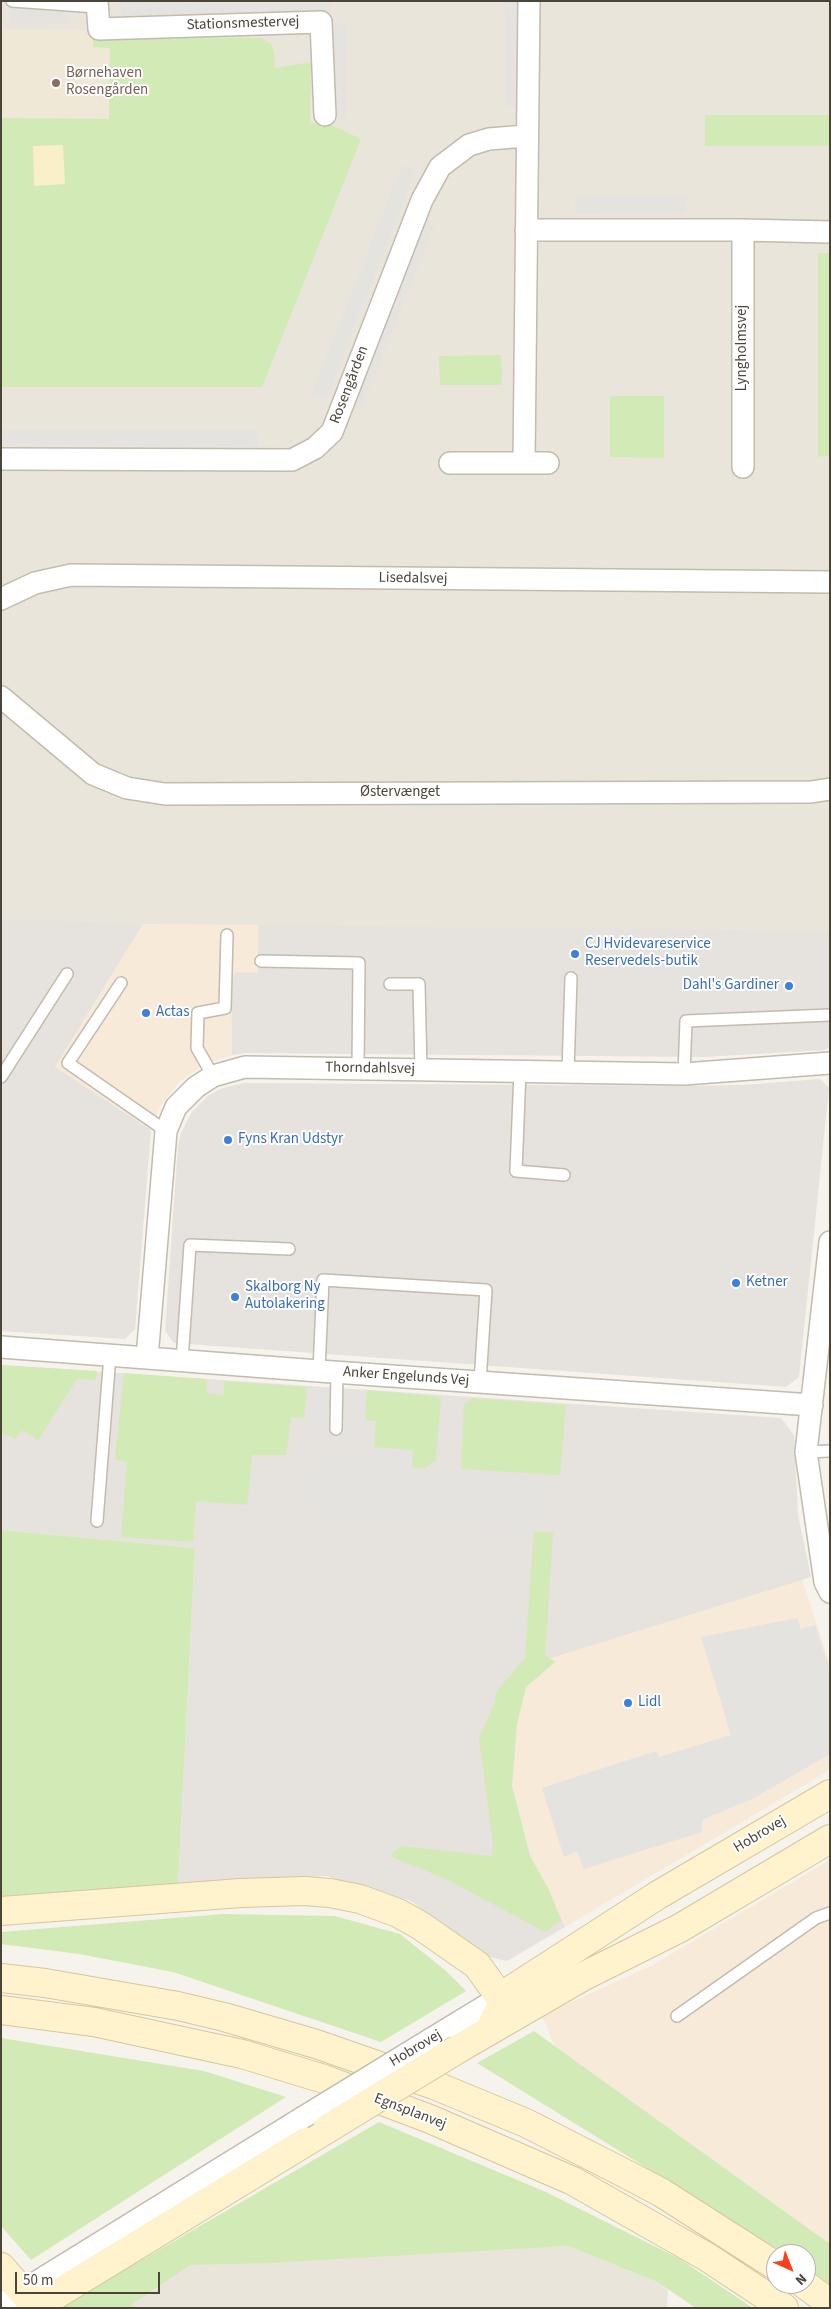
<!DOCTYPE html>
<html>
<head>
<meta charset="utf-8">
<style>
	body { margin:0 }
	#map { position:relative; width:831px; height:2309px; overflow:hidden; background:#f6f3ec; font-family:"Source Sans 3",sans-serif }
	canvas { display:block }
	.frame { position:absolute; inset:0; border:2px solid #4b4439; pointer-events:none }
	.north { position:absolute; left:766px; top:2244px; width:50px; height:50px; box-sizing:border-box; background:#fff; border:1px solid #b7b4b0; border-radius:50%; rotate:136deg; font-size:14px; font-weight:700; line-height:20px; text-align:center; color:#4b4439 }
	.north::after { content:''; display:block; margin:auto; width:18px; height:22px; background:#fc3f1d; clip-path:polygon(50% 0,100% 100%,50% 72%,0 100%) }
	.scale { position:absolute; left:15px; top:2272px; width:145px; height:22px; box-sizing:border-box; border:2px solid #4b4439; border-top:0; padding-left:6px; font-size:15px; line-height:18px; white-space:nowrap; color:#4b4439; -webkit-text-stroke:4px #fff; paint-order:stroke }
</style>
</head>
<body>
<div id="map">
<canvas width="831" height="2309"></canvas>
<div class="frame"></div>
<div class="north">N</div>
<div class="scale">50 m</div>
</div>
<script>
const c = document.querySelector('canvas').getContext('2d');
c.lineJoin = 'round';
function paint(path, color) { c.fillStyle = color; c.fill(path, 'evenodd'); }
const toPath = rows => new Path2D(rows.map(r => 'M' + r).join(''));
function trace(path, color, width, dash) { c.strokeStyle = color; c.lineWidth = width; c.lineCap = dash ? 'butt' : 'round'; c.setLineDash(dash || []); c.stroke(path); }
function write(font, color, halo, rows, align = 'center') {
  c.font = font + ' "Source Sans 3",sans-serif'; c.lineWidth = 4; c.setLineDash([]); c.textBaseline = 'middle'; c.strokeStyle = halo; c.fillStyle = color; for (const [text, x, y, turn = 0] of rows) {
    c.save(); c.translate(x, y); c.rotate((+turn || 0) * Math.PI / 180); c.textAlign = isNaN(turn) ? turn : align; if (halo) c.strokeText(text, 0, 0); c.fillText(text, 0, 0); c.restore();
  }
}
const residential = toPath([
	[1,1,830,1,830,931,499,930,79,923,1,919],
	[568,2246,657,2282,668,2290,667,2308,132,2308,126,2290,172,2263]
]);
const commercial = toPath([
	[143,924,258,925,258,973,236,972,231,980,232,1055,204,1065,179,1082,161,1105,151,1130,55,1067],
	[802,1579,830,1665,830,1770,565,1927,548,1888,530,1856,512,1786,515,1669],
	[830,1860,830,2244,554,2045,542,2015,651,1966]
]);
const industrial = toPath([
	[1,919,143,924,55,1067,151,1130,135,1329,125,1339,1,1331],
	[258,925,830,931,830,1046,825,1050,704,1057,246,1053,232,1055,231,980,236,972,258,973],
	[820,1079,829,1088,799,1377,786,1387,174,1343,165,1331,178,1145,181,1133,192,1112,209,1095,220,1089,243,1083,683,1086,743,1085],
	[1,1365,781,1418,794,1435,798,1515,811,1577,516,1669,512,1786,530,1856,548,1888,565,1927,507,1961,480,1955,411,1901,326,1876,178,1884,195,1548,1,1530]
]);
const education = toPath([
	[1,29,93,30,93,47,110,47,109,119,1,118]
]);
const green = toPath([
	[93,36,261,38,271,44,274,52,275,68,311,62,310,123,330,124,361,139,262,387,1,387,1,118,109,119,110,48,93,47],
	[705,115,830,115,830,146,705,146],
	[818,253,830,253,830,455,818,457],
	[501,355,502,385,440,385,439,356],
	[610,396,664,396,664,458,610,457],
	[1,1365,97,1371,96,1380,77,1379,38,1440,22,1430,15,1439,1,1433],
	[124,1373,206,1379,207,1393,223,1395,225,1381,307,1387,304,1418,291,1417,286,1455,252,1455,247,1505,196,1501,193,1542,121,1537,127,1462,115,1459],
	[367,1390,441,1397,436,1460,425,1468,412,1467,413,1450,374,1447,376,1421,365,1420],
	[472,1398,566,1405,560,1475,461,1469,464,1405],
	[1,1530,195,1548,178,1884,1,1897],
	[534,1531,553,1533,545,1655,555,1662,526,1687,517,1724,512,1786,530,1856,548,1888,561,1920,545,1932,448,1880,392,1857,393,1852,402,1846,492,1856,493,1843,479,1738,495,1702,496,1692,525,1658],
	[223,1914,335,1916,400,1934,445,1970,466,1991,381,2042,173,1972,79,1954,1,1944,1,1932],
	[534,2031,830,2244,830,2284,806,2268,806,2254,786,2254,477,2063],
	[1,2038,204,2071,286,2097,31,2260,1,2226],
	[379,2122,546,2192,680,2259,753,2308,696,2308,657,2282,568,2246,268,2263,190,2265,132,2304,132,2308,59,2308]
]);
const sand = toPath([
	[63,145,65,184,34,186,33,146]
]);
const parking = toPath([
	[10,1,68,1,68,24,11,24],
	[505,1,520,1,520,106,506,106],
	[121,2,330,3,330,17,121,17],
	[332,23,347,24,346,119,332,120],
	[402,165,416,170,326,399,312,393],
	[575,197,686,197,686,213,575,214],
	[421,217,435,223,361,410,348,405],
	[1,430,258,430,258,447,1,444],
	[308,1393,365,1397,363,1432,305,1428],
	[372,1449,412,1452,411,1469,542,1476,540,1527,318,1512,309,1497,310,1467,327,1469,330,1457,370,1460],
	[797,1618,801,1629,815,1625,830,1670,830,1754,754,1798,702,1820,702,1832,584,1869,577,1851,564,1857,542,1788,656,1751,659,1757,731,1735,701,1637]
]);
const service = toPath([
	[12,1,97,7],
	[261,961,359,963,358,1068],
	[121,983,68,1063,166,1131],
	[390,984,419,984,421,1070],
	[520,1071,516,1171,564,1175],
	[568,1071,571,978],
	[684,1074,686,1021,830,1015],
	[213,1076,197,1048,198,1013,225,1008,227,935],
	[1,1077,67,974],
	[182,1361,190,1245,289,1249],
	[319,1371,323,1280,486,1290,480,1382],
	[336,1429,337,1372],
	[806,1452,830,1451],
	[97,1521,110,1355],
	[677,2016,816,1918,830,1913]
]);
const minor = toPath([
	[97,1,99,29,321,22,325,115],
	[526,230,743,230,830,232],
	[1,459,292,460,315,448,332,432,422,200,440,167,469,145,489,139,526,136],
	[450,463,548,463],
	[524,463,529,1],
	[743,467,743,230],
	[1,599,35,583,71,575,830,582],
	[1,697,93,774,127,788,165,794,811,792,830,789],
	[830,1242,806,1452,825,1582,830,1592],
	[1,1347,319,1371,812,1405],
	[147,1358,166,1131,176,1107,196,1087,213,1076,245,1067,684,1074,830,1063],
	[431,2039,500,1997],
	[1,2304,302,2118]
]);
const secondary = toPath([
	[1,1911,241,1893,304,1891,330,1893,360,1899,398,1913,421,1926,477,1965,500,1997,501,2007,490,2029],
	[1,1978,45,1983,178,2006,224,2017,316,2044,434,2085,526,2123,624,2173,662,2193,776,2266],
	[500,1997,658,1895,830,1794],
	[1,2010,94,2022,242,2054,324,2079,430,2119,573,2181,707,2257,784,2308],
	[458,2049,584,1976,680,1928,830,1839],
	[1,2267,28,2298,38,2301,49,2299,327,2129],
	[804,2284,830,2303]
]);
const minorBridge = toPath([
	[302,2118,431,2039]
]);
const secondaryBridge = toPath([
	[327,2129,458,2049]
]);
const markers = [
	[56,83,5,"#8d6e63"],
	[575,954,5,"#3f7fe0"],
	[789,986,5,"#3f7fe0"],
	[146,1013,5,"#3f7fe0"],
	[228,1140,5,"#3f7fe0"],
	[736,1283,5,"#3f7fe0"],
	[235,1297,5,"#3f7fe0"],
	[628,1703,5,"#3f7fe0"]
];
const streetNames = [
	["Stationsmestervej",243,24,-2],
	["Lyngholmsvej",743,348,-90],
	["Rosengården",350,385,-69],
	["Lisedalsvej",413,579,1],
	["Østervænget",400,793],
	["Thorndahlsvej",370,1069,1],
	["Anker Engelunds Vej",406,1377,4],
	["Hobrovej",760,1835,-31],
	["Hobrovej",416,2049,-31],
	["Egnsplanvej",410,2112,21]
];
const educationNames = [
	["Børnehaven",66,74],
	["Rosengården",66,91]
];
const shopNames = [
	["CJ Hvidevareservice",585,945],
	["Reservedels-butik",585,962],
	["Dahl's Gardiner",779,986,"right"],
	["Actas",156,1013],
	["Fyns Kran Udstyr",238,1140],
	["Ketner",746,1283],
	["Skalborg Ny",245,1288],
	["Autolakering",245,1305],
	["Lidl",638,1703]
];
paint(residential, '#eae5da');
paint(commercial, '#f7ead8');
paint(industrial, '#e6e2dd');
paint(education, '#efe8d6');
paint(green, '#d2eab5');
paint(sand, '#f9efc9');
paint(parking, '#e5e3e0');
trace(service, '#c2bbae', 14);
trace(minor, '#c2bbae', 24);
trace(secondary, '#d6c79b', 30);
trace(service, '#fff', 11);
trace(minor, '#fff', 21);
trace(secondary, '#fff3cd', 28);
trace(minorBridge, '#c2bbae', 24, []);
trace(secondaryBridge, '#d6c79b', 30, []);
trace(minorBridge, '#fff', 21);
trace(secondaryBridge, '#fff3cd', 28);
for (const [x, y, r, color] of markers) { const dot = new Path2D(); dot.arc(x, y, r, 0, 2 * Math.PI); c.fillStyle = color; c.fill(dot); trace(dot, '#fff', 2); }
write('15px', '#4b4439', '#fff', streetNames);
write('15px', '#785e54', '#fff', educationNames, 'left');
write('15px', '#366cbe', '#fff', shopNames, 'left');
</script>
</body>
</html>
